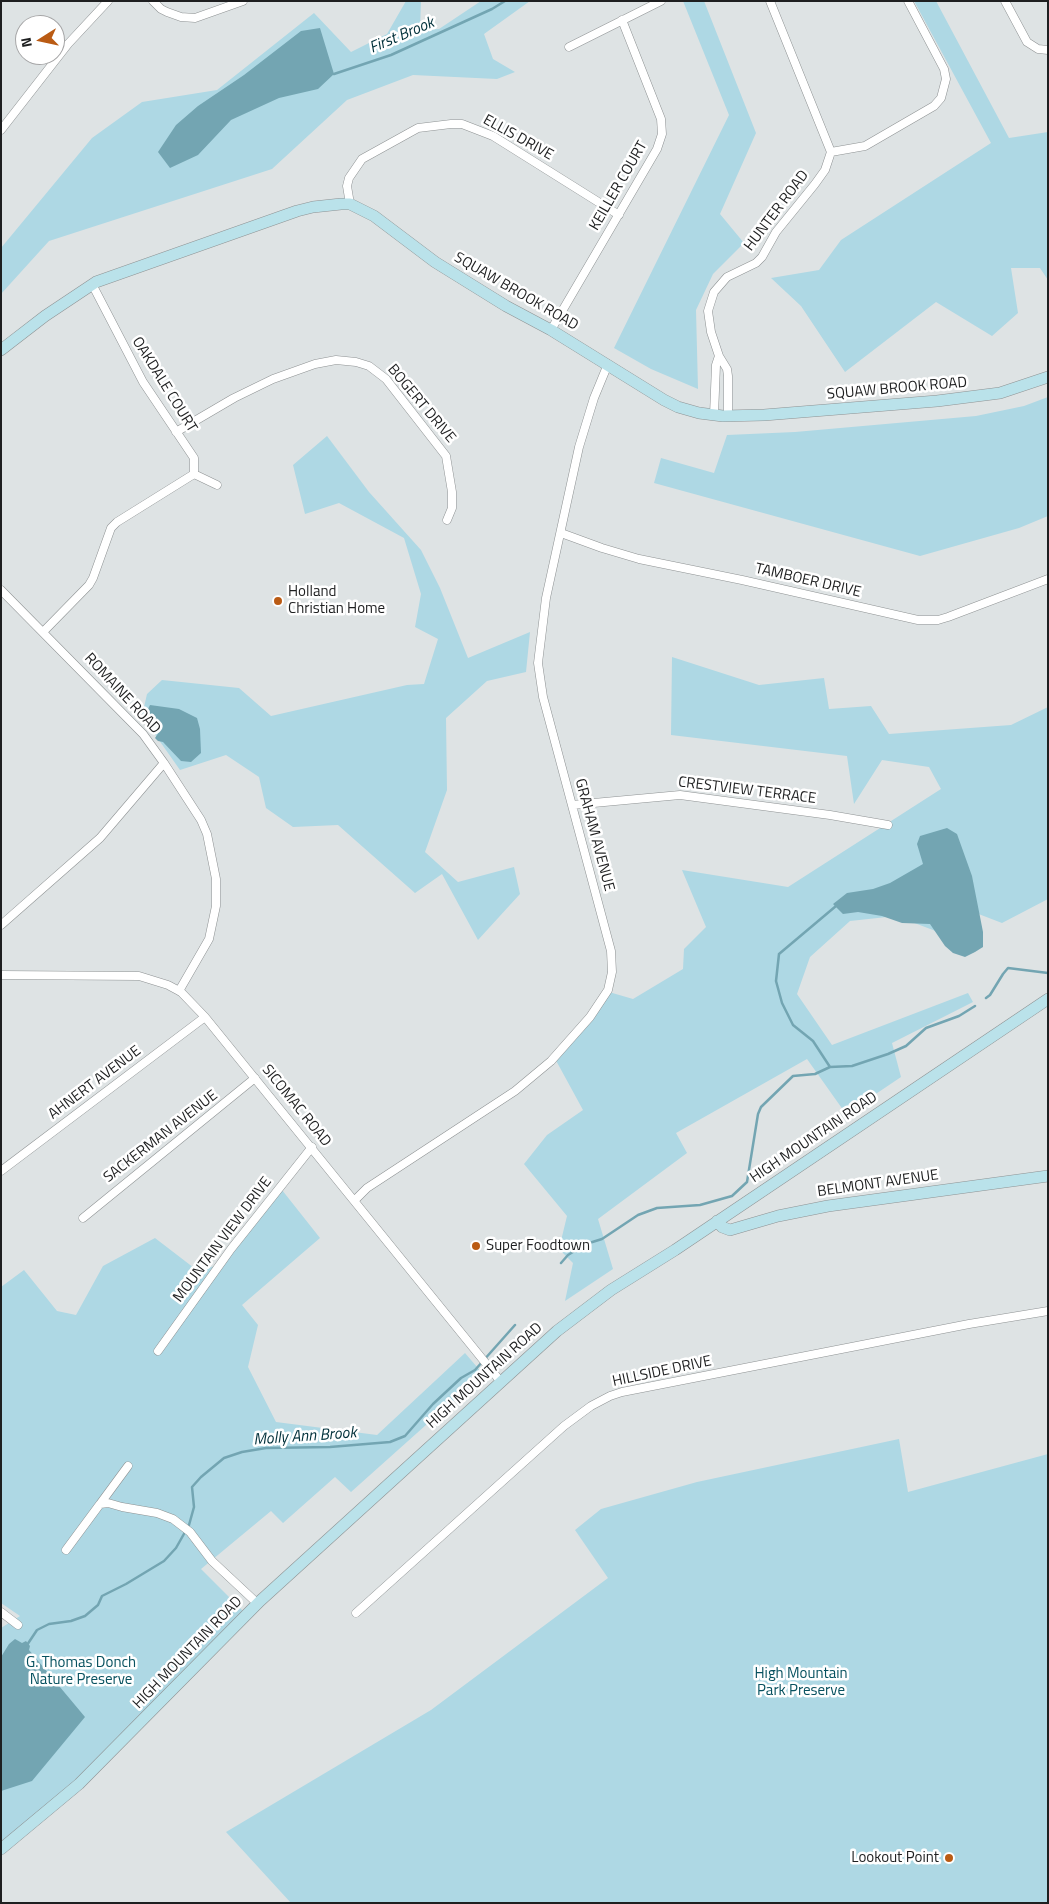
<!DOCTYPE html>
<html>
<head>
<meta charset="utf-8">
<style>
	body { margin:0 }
	#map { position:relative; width:1049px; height:1904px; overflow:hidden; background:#dee3e4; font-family:"Titillium Web",sans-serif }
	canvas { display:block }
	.frame { position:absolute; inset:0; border:2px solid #1e1f20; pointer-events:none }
	.north { position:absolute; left:15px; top:15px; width:50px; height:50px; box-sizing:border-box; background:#fff; border:1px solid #a5a5a6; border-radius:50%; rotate:260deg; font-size:14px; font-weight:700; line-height:20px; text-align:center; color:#1e1f20 }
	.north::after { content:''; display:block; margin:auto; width:18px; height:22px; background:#ba5b14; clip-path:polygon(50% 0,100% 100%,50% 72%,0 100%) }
</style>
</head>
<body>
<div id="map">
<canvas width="1049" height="1904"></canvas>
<div class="frame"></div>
<div class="north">N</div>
</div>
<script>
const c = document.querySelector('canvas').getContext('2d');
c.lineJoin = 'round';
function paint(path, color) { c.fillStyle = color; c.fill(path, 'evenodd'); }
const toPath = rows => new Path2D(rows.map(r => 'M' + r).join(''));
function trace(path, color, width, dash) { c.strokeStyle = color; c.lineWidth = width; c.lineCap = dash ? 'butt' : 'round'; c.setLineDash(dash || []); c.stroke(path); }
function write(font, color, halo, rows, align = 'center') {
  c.font = font + ' "Titillium Web",sans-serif'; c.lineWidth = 5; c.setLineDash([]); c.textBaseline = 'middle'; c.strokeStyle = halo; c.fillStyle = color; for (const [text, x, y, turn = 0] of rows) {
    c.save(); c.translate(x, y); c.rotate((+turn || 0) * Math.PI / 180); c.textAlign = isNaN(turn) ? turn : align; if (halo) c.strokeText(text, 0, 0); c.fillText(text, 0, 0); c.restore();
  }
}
const green = toPath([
	[406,1,421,1,420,30,439,29,481,1,530,1,484,34,493,59,515,72,497,79,413,75,347,100,272,169,49,241,1,294,1,248,92,138,142,102,217,90,314,13,351,52,387,34],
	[683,1,704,1,756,133,720,214,744,243,713,274,696,310,698,389,651,369,614,348,729,115],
	[914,1,936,1,1009,138,1048,132,1048,280,1040,268,1011,268,1018,313,992,336,936,302,845,372,801,306,771,278,819,270,841,240,991,143],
	[1048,397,1048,516,1019,528,920,556,654,483,661,458,714,473,727,435,795,432,976,416,1024,406],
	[327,436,369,492,421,550,440,588,468,658,530,632,526,672,487,681,446,718,447,790,425,852,458,882,514,867,520,894,478,940,442,874,415,893,338,825,293,827,266,808,259,777,226,755,180,770,142,716,147,694,162,680,239,688,271,716,407,685,424,684,438,639,415,627,421,594,404,538,339,503,305,514,293,465],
	[672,657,759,685,824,678,829,709,871,706,889,734,1011,725,1048,707,1048,899,1002,923,976,913,962,941,896,916,850,921,810,957,797,994,832,1045,968,993,973,1002,892,1043,901,1077,846,1114,807,1059,676,1133,687,1153,598,1219,613,1269,565,1301,573,1263,559,1249,567,1216,524,1164,547,1135,583,1110,553,1055,565,1039,609,992,633,999,683,969,684,949,706,927,682,870,788,887,941,789,929,767,882,760,854,804,847,756,671,735],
	[282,1190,320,1238,242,1305,258,1325,248,1367,276,1422,377,1435,465,1353,483,1374,351,1492,335,1477,283,1523,271,1511,201,1569,246,1614,121,1744,1,1849,1,1628,20,1616,1,1603,1,1287,24,1270,57,1311,76,1315,103,1266,155,1238,198,1271,221,1264],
	[899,1439,908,1492,1048,1454,1048,1903,291,1903,226,1832,431,1710,608,1578,575,1530,601,1509,697,1482]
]);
const water = toPath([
	[320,28,334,74,318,89,279,98,231,120,198,155,170,168,158,152,176,125,198,106,244,75,301,31],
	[150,705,179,709,197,718,200,729,201,753,191,762,181,761,163,742,158,741,155,738,159,732,146,713],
	[947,828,957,834,972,876,983,932,983,947,975,952,965,957,953,953,945,946,930,924,902,923,882,916,858,912,843,914,833,904,847,893,873,889,890,883,923,864,917,844,920,836],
	[15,1639,22,1643,26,1641,30,1646,29,1650,85,1717,32,1781,1,1791,1,1657,9,1644]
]);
const stream = toPath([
	[334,74,391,55,492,9,505,1],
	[986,998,990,995,1003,974,1008,968,1048,973],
	[830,1067,813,1041,793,1025,782,1003,776,981,779,954,836,906],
	[561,1263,568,1255,586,1244,602,1239,638,1215,657,1208,700,1205,732,1196,747,1182,758,1114,761,1107,793,1076,815,1074,830,1067,852,1066,888,1054,906,1046,926,1028,959,1016,975,1006],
	[27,1645,37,1630,49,1624,71,1621,85,1616,98,1605,102,1596,126,1584,164,1561,176,1548,189,1525,194,1507,192,1487,201,1477,224,1458,242,1452,266,1448,330,1447,390,1442,405,1436,433,1404,461,1378,475,1370,515,1325]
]);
const street = toPath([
	[153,1,161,9,167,12,181,17,195,18,243,1],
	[770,1,831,152],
	[1005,1,1027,42,1038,49,1048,50],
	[569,47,661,1],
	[1,130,68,44,108,1],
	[831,152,865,146,934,106,941,98,946,79,944,69,908,1],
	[350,204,347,186,349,178,362,159,418,128,451,124,462,124,493,136,619,215],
	[92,284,143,382,194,458,194,474,217,485],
	[551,330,657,149,662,134,661,119,622,20],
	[714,415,716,365,719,356],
	[728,416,728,376,727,369,719,356,711,332,708,311,714,292,727,277,756,263,762,257,776,232,815,184,825,170,831,152],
	[176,432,234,398,273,379,315,364,336,360,356,362,369,366,386,379,446,456,452,492,452,508,447,520],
	[561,533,602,548,639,559,742,580,918,620,938,620,948,617,1048,579],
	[1,590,143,734,164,763,100,838,1,925],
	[43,632,89,585,93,578,111,528,117,522,194,474],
	[164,763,201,820,207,834,216,879,216,906,209,939,179,991],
	[572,805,680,795,830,815,888,825],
	[1,975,139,976,168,985,181,992,205,1017,501,1382],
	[1,1171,205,1017],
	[355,1200,367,1188,515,1091,551,1061,590,1017,608,990,612,972,611,951,543,697,538,663,546,598,579,447,594,398,608,364],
	[83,1218,255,1078],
	[158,1351,231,1249,312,1147],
	[100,1504,128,1466],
	[66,1550,100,1504,108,1503,122,1507,157,1513,173,1519,190,1532,212,1561,257,1603],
	[1,1612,18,1625],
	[356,1613,564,1426,591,1406,610,1396,622,1392,969,1324,1048,1311]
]);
const secondary = toPath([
	[1,350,45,316,96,282,297,211,313,207,341,204,350,204,374,216,435,262,506,306,551,330,664,400,678,407,699,413,723,416,764,415,937,401,1000,393,1048,377],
	[717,1221,722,1227,730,1230,778,1216,828,1206,1048,1176],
	[1,1849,79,1784,260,1601,557,1331,611,1290,675,1250,1048,999]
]);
const markers = [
	[278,601,5,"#ba5b14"],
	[476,1246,5,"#ba5b14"],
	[949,1858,5,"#ba5b14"]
];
const streetNames = [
	["ELLIS DRIVE",518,138,29],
	["KEILLER COURT",619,186,-60],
	["HUNTER ROAD",777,211,-53],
	["SQUAW BROOK ROAD",516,292,30],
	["OAKDALE COURT",164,385,58],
	["SQUAW BROOK ROAD",897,389,-5],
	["BOGERT DRIVE",421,404,50],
	["TAMBOER DRIVE",808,581,13],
	["ROMAINE ROAD",122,694,47],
	["CRESTVIEW TERRACE",747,791,7],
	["GRAHAM AVENUE",594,835,75],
	["AHNERT AVENUE",95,1083,-37],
	["SICOMAC ROAD",296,1106,51],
	["SACKERMAN AVENUE",161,1137,-38],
	["HIGH MOUNTAIN ROAD",814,1138,-34],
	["BELMONT AVENUE",878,1184,-8],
	["MOUNTAIN VIEW DRIVE",223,1240,-53],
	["HILLSIDE DRIVE",662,1372,-12],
	["HIGH MOUNTAIN ROAD",485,1376,-42],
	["HIGH MOUNTAIN ROAD",188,1653,-46]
];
const poiNames = [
	["Holland",288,592],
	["Christian Home",288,609],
	["Super Foodtown",486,1246],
	["Lookout Point",939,1858,"right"]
];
const parkNames = [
	["G. Thomas Donch",81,1663],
	["Nature Preserve",81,1680],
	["High Mountain",801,1674],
	["Park Preserve",801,1691]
];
const waterNames = [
	["First Brook",402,36,-23],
	["Molly Ann Brook",305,1437,-4]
];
paint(green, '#aed8e4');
paint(water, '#73a5b2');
trace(stream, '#73a5b2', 2.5);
trace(street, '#8e9293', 9);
trace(secondary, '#8e9293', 12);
trace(street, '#fff', 8);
trace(secondary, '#bae2ea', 11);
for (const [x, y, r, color] of markers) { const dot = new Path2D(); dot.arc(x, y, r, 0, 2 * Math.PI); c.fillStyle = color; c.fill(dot); trace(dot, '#fff', 2); }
write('15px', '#1e1f20', '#fff', streetNames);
write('15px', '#1e1f20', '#fff', poiNames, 'left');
write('15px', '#07515f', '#fff', parkNames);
write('italic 16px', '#00303a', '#fff', waterNames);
</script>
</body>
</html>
